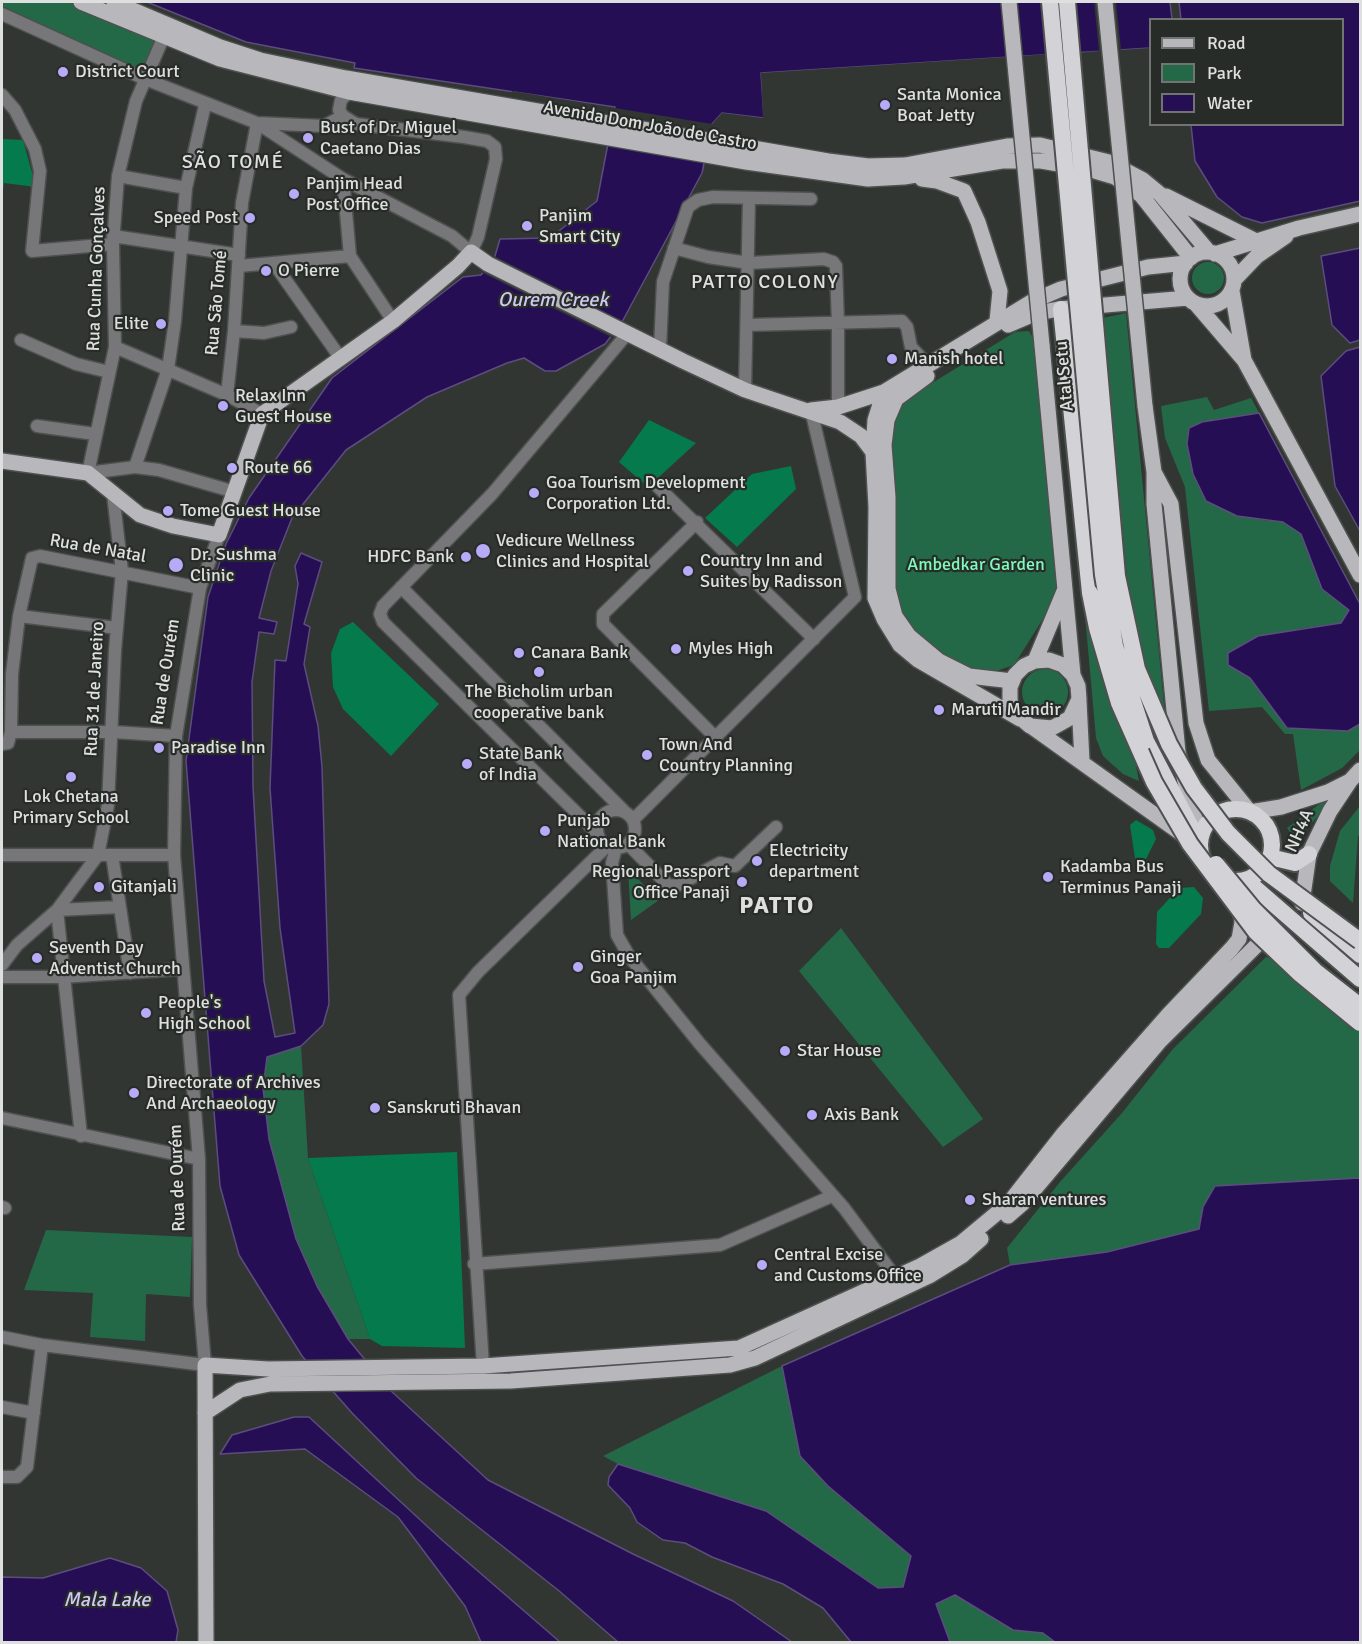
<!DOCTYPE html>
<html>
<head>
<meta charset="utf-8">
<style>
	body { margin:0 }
	#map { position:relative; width:1362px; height:1644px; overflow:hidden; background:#323633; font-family:Signika,sans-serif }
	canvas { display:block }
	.frame { position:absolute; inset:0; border:3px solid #dee0df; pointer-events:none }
	.legend { position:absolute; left:1149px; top:18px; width:195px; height:108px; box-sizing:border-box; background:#282c29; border:2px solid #717472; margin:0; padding:8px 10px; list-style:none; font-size:18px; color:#dee0df }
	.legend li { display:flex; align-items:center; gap:12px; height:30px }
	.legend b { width:30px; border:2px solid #717472 }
</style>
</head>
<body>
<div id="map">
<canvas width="1362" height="1644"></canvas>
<div class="frame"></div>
<ul class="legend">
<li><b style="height:8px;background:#b8b8bc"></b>Road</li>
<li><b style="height:16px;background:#246947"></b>Park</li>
<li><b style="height:16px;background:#250e54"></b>Water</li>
</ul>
</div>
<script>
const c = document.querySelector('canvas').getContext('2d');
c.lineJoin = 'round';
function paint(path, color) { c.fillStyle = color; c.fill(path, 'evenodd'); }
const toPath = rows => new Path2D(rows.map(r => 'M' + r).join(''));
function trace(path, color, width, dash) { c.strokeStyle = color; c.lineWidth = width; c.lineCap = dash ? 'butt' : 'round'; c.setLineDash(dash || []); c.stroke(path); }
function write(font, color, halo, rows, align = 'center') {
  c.font = font + ' Signika,sans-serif'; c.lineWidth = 4.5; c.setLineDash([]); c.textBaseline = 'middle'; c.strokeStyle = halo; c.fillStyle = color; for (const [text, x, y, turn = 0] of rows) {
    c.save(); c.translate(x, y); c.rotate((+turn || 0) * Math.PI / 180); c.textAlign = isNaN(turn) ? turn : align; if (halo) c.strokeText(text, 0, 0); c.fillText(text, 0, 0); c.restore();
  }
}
const green = toPath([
	[2,2,70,2,156,40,142,70,2,6],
	'1192 278a16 16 0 1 1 32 0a16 16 0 1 1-32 0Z',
	[1126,313,1135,406,1165,715,1146,667,1128,588,1103,318],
	[1029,331,1036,343,1061,590,1014,665,993,672,967,669,927,646,903,618,894,589,892,426,903,401,1015,332],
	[1060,336,1133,751,1139,781,1123,774,1103,756,1096,738],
	[1207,397,1214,410,1251,398,1259,413,1202,422,1187,444,1193,474,1207,501,1261,520,1283,522,1301,534,1322,589,1349,610,1341,623,1298,629,1228,665,1250,678,1287,728,1347,731,1360,724,1360,750,1342,768,1301,790,1293,734,1285,734,1262,707,1209,711,1185,487,1165,438,1161,406],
	'1022 692a23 23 0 1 1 46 0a23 23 0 1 1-46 0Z',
	[1344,786,1296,841,1287,828],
	[1360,806,1360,836,1358,836,1353,903,1330,881,1330,866,1340,831],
	[628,869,659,900,631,920],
	[841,928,983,1119,943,1147,799,971],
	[1266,957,1282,962,1360,1031,1360,1178,1216,1186,1203,1207,1199,1229,1107,1252,1010,1265,1007,1248,1060,1182,1122,1113,1173,1049],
	[301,1046,308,1158,370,1339,348,1339,317,1286,296,1239,269,1139,263,1088,267,1057],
	[46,1230,192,1237,190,1297,146,1294,145,1341,90,1337,93,1293,24,1290],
	[782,1366,800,1456,828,1486,911,1556,903,1587,878,1588,766,1511,618,1464,603,1456],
	[955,1595,1013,1630,1043,1633,1055,1642,950,1642,936,1604]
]);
const forest = toPath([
	[2,139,23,140,36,187,4,183,2,196],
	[649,420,696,443,648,487,619,462],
	[791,466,796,489,737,547,705,518,752,474],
	[353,622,439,704,391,756,343,709,333,687,331,653,340,629],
	[1136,820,1153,830,1156,839,1142,867,1136,865,1130,825],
	[1194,887,1203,898,1201,914,1169,948,1159,948,1156,944,1157,912,1179,888],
	[457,1152,465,1348,382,1346,370,1339,308,1158]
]);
const water = toPath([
	[147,2,1170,2,1172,19,1150,20,1150,48,761,73,764,118,722,113,712,124,702,173,622,322,605,344,556,371,545,371,524,358,507,363,427,397,346,450,292,518,271,571,259,618,277,622,274,634,259,632,252,682,253,787,264,981,275,1037,295,1033,280,928,270,788,275,660,286,661,298,584,295,566,301,553,322,562,304,624,310,627,304,664,318,726,322,767,329,1004,323,1025,301,1046,267,1057,263,1088,269,1139,296,1239,317,1286,348,1339,390,1390,488,1480,633,1554,733,1601,792,1642,618,1642,558,1590,416,1478,352,1413,302,1356,239,1255,220,1186,186,761,208,597,226,544,249,498,332,378,463,277,481,275,495,256,500,239,550,238,597,201,615,107,354,68,355,63,246,42,147,2],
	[1179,2,1360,2,1360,201,1262,223,1242,217,1217,197,1195,161,1191,125,1342,124,1342,20,1181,19,1179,2],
	[1360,248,1360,340,1350,343,1332,325,1321,256,1360,248],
	[1360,347,1360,531,1335,486,1321,376,1346,351,1360,347],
	[1259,413,1360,604,1360,724,1348,731,1287,728,1250,678,1228,665,1228,653,1258,636,1341,623,1349,610,1322,589,1301,534,1283,522,1237,516,1206,501,1193,474,1187,444,1189,428,1202,422,1259,413],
	[1360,1178,1360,1642,1055,1642,1043,1633,1013,1630,955,1595,936,1604,950,1642,851,1642,823,1608,783,1584,712,1557,685,1543,663,1540,637,1522,630,1508,608,1485,609,1477,618,1464,766,1511,878,1588,903,1587,911,1556,828,1486,800,1456,782,1366,1010,1265,1107,1252,1199,1229,1203,1207,1215,1186,1360,1178],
	[294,1417,309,1417,442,1540,560,1642,481,1642,465,1606,398,1517,305,1449,220,1454,232,1435,294,1417],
	[110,1558,141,1568,167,1591,178,1630,176,1642,2,1642,2,1577,43,1578,110,1558]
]);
const pier = toPath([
	[1001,2,1016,2,1022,56,1048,54,1043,2,1073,2,1078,53,1099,51,1094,2,1116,2,1121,50,1150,48,1150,51,764,76,766,120,723,116,715,126,707,162,606,143,611,109,511,95,512,91,712,124,722,113,763,118,761,73,1006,57],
	[492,255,623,321,616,335,613,338,481,272]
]);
const minor = toPath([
	[2,14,145,79,257,123,343,179,452,236,471,252,478,237,496,159,495,147,487,141,464,137,356,124,343,116,339,110,341,100,349,92],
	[164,36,136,101,118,176,113,244,115,347,88,473,135,467,159,470,235,492],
	[2,95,15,110,35,149,40,171,32,251,113,244],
	[118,176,186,188],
	[343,179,350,256,393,321],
	[113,236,239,255],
	[674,248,708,257,749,263,824,259,833,262,836,266,838,324,838,407],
	[275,265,339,356],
	[239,266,350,256],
	[747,325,902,321,907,327,911,347,928,365],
	[234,331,264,333,291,327],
	[21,340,76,364,109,372],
	[115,347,227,395,262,414],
	[660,349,663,282,688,207,698,200,713,197,811,199],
	[745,390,749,199],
	[227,395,234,331,242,203,257,123,324,126,343,116],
	[811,410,855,597],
	[37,426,95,434],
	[135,467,168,369,175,321,186,188,205,105],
	[654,483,814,639],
	[697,522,603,614,603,624,715,737],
	[401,587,624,811],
	[19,616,117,628],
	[11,732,114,732,176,736],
	[2,744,8,743,11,732,12,674,19,616,32,558,40,556,200,588],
	'597 829a19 19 0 1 1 38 0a19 19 0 1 1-38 0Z',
	[633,820,855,597],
	[596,832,383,622,380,614,383,606,492,494,627,334],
	[628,844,669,886,678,885,720,863,735,866,776,827],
	[616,848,612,863,617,935,629,956,700,1044,844,1208,899,1282],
	[2,855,174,855],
	[112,855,130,973],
	[2,965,17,945,57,910,98,855,108,805,115,650,122,571,113,494],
	[2,977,62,977,183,969],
	[2,1118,199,1159],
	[81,1136,57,910,119,907],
	[2,1207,5,1208],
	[474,1264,720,1245,832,1196],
	[2,1337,42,1345,205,1365,200,1305,199,1159,174,855,176,736,200,588,219,535],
	[483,1366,459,995,478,972,607,846],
	[2,1407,34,1413],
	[2,1477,17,1477,27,1467,42,1345]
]);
const major = toPath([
	[81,2,220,59,349,92,746,162,868,179,904,177,1002,161,1041,161,1088,169,1115,177,1141,195,1191,258],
	[114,2,220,47,260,60,346,78,828,161,868,166,905,165,1007,146,1040,145,1109,162,1143,180,1160,194,1209,252],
	[922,179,937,181,964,191,978,222,1000,291,997,321],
	[1166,196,1256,241],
	'1180 279a27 27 0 1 1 54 0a27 27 0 1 1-54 0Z',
	[1215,254,1299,228,1360,214],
	[1234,280,1257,256,1286,236],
	[1232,291,1244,360],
	[1196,304,1244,360,1360,575],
	[1008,325,1034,314,1058,309,1188,298],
	[1042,345,1073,675,1078,686,1079,699,1070,718,1052,728,1030,726,1016,714,1010,701,1010,687,1015,675,1024,666,1035,661,1049,660,1063,665,1073,675],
	[927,376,896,399,887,420,884,445,888,497,888,589,895,616,909,636,939,661,969,676,1012,681],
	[1145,406,1154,472,1154,504,1178,752,1191,806,1201,837],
	[811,410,838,407,884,392],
	[2,461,88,473,140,515,173,526,219,535,262,414,393,321,458,266,471,252,488,264,683,361,745,390,840,422,861,436,873,452],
	[1154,472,1171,504,1196,723,1208,760,1250,812,1281,807,1328,792,1350,781,1360,770],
	[1035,661,1065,589],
	[1079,701,1082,761],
	[1020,719,918,660,900,645,884,619,875,598,876,507,873,452,875,420,884,392,1033,301,1061,289,1148,267,1186,263],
	[1032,727,1186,837],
	[1302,903,1309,854,1330,811,1350,781],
	[1008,1216,1023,1203,1160,1041,1270,932],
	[205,1413,240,1390,270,1384,511,1381,730,1365,755,1358,929,1276,963,1255,981,1239],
	[206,1642,205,1365,268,1369,483,1366,739,1348,920,1266,961,1243,1009,1203,1064,1133,1169,1014,1232,948,1239,939,1242,922,1240,907]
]);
const highway = toPath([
	[1061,309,1090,593],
	[1146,741,1193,831],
	'1200 845a36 36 0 1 1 72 0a36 36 0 1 1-72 0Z',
	[1270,857,1295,863,1309,854],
	[1246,880,1360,979],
	[1311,913,1360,955]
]);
const majorBridge = toPath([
	[1009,2,1042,345],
	[1105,2,1145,406]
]);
const highwayBridge = toPath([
	[1050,2,1103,575,1115,646,1146,741],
	[1067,2,1117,576,1137,669,1169,744,1194,788,1228,833,1269,874,1360,941],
	[1090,593,1097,628,1119,703,1154,782,1190,844,1256,932,1299,973,1360,1023],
	[1216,864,1254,910,1315,971,1360,1006]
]);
const markers = [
	[63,72,6,"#b7abf8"],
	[885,105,6,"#b7abf8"],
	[308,138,6,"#b7abf8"],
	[294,194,6,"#b7abf8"],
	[250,218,6,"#b7abf8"],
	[527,226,6,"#b7abf8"],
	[266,271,6,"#b7abf8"],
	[161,324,6,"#b7abf8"],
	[892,359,6,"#b7abf8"],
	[223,406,6,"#b7abf8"],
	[232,468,6,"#b7abf8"],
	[534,493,6,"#b7abf8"],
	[168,511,6,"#b7abf8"],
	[483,551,8,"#b7abf8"],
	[466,557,6,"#b7abf8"],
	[176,565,8,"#b7abf8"],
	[688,571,6,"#b7abf8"],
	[676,649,6,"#b7abf8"],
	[519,653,6,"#b7abf8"],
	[539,672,6,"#b7abf8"],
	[939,710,6,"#b7abf8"],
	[159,748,6,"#b7abf8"],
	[647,755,6,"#b7abf8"],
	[467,764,6,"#b7abf8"],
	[71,777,6,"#b7abf8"],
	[545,831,6,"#b7abf8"],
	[757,861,6,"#b7abf8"],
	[1048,877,6,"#b7abf8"],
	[742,882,6,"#b7abf8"],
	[99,887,6,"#b7abf8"],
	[37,958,6,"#b7abf8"],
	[578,967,6,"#b7abf8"],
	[146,1013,6,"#b7abf8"],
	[785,1051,6,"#b7abf8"],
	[134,1093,6,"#b7abf8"],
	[375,1108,6,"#b7abf8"],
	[812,1115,6,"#b7abf8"],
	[970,1200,6,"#b7abf8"],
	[762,1265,6,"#b7abf8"]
];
const poiNames = [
	["District Court",75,72],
	["Santa Monica",897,95],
	["Boat Jetty",897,116],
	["Bust of Dr. Miguel",320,128],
	["Caetano Dias",320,149],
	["Panjim Head",306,184],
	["Post Office",306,205],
	["Panjim",539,216],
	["Smart City",539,237],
	["Speed Post",238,218,"right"],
	["O Pierre",278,271],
	["Elite",149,324,"right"],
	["Manish hotel",904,359],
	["Relax Inn",235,396],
	["Guest House",235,417],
	["Route 66",244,468],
	["Goa Tourism Development",546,483],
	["Corporation Ltd.",546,504],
	["Tome Guest House",180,511],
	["Vedicure Wellness",496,541],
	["Clinics and Hospital",496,562],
	["Dr. Sushma",190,555],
	["Clinic",190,576],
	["HDFC Bank",454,557,"right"],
	["Country Inn and",700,561],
	["Suites by Radisson",700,582],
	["Myles High",688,649],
	["Canara Bank",531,653],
	["The Bicholim urban",539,692,"center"],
	["cooperative bank",539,713,"center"],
	["Maruti Mandir",951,710],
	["Town And",659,745],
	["Country Planning",659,766],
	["Paradise Inn",171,748],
	["State Bank",479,754],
	["of India",479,775],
	["Lok Chetana",71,797,"center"],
	["Primary School",71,818,"center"],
	["Punjab",557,821],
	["National Bank",557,842],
	["Electricity",769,851],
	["department",769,872],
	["Kadamba Bus",1060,867],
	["Terminus Panaji",1060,888],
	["Regional Passport",730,872,"right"],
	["Office Panaji",730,893,"right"],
	["Gitanjali",111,887],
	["Seventh Day",49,948],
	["Adventist Church",49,969],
	["Ginger",590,957],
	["Goa Panjim",590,978],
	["People's",158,1003],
	["High School",158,1024],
	["Star House",797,1051],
	["Directorate of Archives",146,1083],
	["And Archaeology",146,1104],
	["Sanskruti Bhavan",387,1108],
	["Axis Bank",824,1115],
	["Sharan ventures",982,1200],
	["Central Excise",774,1255],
	["and Customs Office",774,1276]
];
const streetNames = [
	["Avenida Dom João de Castro",650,126,10],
	["Rua Cunha Gonçalves",97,269,-88],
	["Rua São Tomé",217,303,-85],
	["Atal Setu",1065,376,-95],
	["Rua de Natal",98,549,10],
	["Rua de Ourém",166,672,-81],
	["Rua 31 de Janeiro",95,689,-87],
	["NH4A",1300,831,-66],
	["Rua de Ourém",178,1178,-92]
];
const parkNames = [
	["Ambedkar Garden",976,565]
];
const neighbourhoodNames = [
	["SÃO TOMÉ",233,163],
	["PATTO COLONY",765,283]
];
const waterNames = [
	["Ourem Creek",553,301],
	["Mala Lake",107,1601]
];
const districtNames = [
	["PATTO",777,907]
];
paint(green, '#246947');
paint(forest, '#057a4c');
paint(water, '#250e54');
trace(water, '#5c4d7e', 1.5);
paint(pier, '#323633');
trace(minor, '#4e514f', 15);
trace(major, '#4e514f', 18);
trace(highway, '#4e514f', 20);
trace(minor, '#777779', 12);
trace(major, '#b8b8bc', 15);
trace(highway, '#d2d2d7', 16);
trace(majorBridge, '#4e514f', 18, []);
trace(highwayBridge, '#4e514f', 20, []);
trace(majorBridge, '#b8b8bc', 15);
trace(highwayBridge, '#d2d2d7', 16);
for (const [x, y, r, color] of markers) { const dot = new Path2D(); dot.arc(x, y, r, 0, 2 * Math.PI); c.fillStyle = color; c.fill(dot); trace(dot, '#282c29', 2); }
write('18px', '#dee0df', '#282c29', poiNames, 'left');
write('18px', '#dee0df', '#282c29', streetNames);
write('18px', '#7dfbb9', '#282c29', parkNames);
c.letterSpacing = '1.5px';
write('20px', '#dee0df', '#282c29', neighbourhoodNames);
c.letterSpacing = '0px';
write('italic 20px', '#cec9f3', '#282c29', waterNames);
c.letterSpacing = '1.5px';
write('bold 24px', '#dee0df', '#282c29', districtNames);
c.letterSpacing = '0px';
</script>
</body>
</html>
